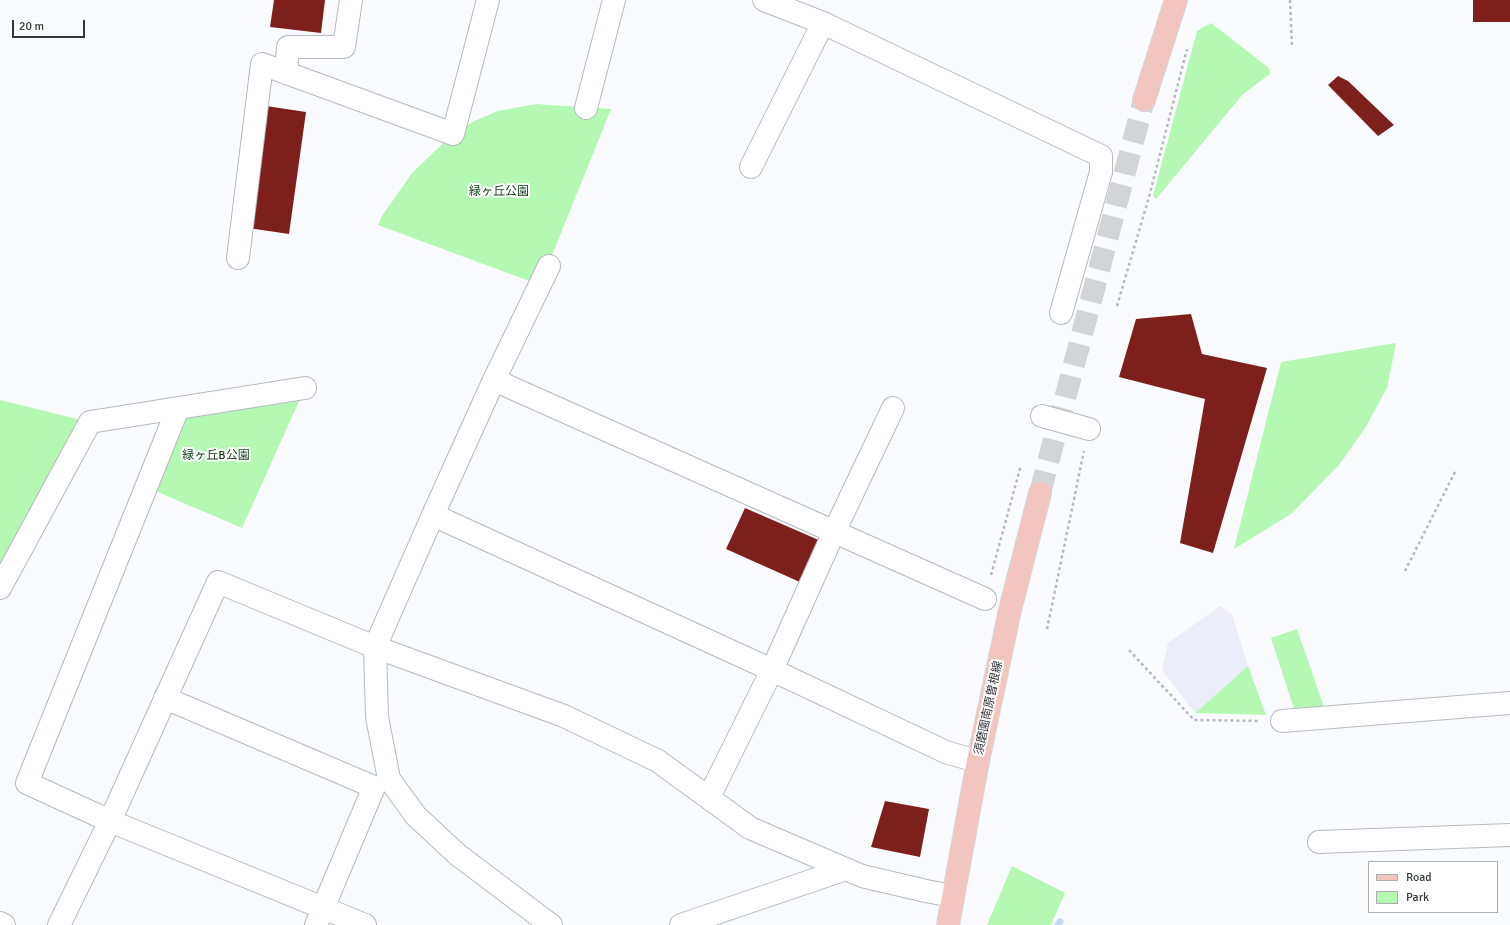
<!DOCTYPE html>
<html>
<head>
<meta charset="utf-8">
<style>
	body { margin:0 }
	#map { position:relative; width:1510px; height:925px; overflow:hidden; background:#fafbfe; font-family:Signika,sans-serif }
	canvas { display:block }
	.legend { position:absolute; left:1368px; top:861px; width:130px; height:52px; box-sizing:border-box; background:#fff; border:1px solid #aeafb0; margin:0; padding:5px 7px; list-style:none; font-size:12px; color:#353639 }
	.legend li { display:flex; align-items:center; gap:8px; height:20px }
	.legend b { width:20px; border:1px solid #aeafb0 }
	.scale { position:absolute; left:12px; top:20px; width:73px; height:18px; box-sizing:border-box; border:2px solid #353639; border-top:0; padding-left:5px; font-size:12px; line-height:14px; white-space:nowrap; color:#353639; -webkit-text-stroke:3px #fff; paint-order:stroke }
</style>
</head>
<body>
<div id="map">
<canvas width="1510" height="925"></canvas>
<ul class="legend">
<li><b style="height:5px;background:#f2c6be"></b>Road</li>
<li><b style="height:11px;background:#b5f8b4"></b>Park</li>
</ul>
<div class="scale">20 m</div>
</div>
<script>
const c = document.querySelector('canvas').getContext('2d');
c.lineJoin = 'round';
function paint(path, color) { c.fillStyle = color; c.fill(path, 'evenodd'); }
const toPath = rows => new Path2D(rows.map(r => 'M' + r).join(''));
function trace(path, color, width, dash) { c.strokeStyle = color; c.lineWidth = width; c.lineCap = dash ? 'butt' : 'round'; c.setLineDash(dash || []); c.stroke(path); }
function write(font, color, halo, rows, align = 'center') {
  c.font = font + ' Signika,"Noto Sans JP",sans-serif'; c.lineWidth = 4; c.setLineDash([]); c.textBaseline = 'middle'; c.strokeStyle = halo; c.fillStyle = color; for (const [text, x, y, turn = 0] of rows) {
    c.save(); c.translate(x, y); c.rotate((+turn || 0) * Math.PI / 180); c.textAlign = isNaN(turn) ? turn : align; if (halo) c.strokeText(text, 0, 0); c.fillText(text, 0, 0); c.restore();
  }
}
const built = toPath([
	[1220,606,1232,614,1248,666,1195,713,1162,670,1168,643]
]);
const green = toPath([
	[1211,23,1269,68,1270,74,1243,94,1156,199,1153,196,1197,31],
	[536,104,611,109,540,285,378,225,382,216,412,173,453,134,474,121,498,111],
	[1396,343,1387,388,1365,428,1339,465,1291,514,1234,549,1281,362],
	[305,388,242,528,146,487,178,408],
	[0,400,90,422,0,588],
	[1297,629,1324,707,1294,709,1271,638],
	[1248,666,1266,715,1195,713],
	[1012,866,1065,893,1051,925,987,925]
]);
const stream = toPath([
	[1058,925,1060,922]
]);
const building = toPath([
	[274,0,325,0,321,33,270,27],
	[1473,0,1510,0,1510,22,1473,22],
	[1338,76,1348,81,1394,125,1378,136,1328,85],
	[266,106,306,112,289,234,248,228],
	[1191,314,1202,354,1267,368,1213,553,1180,543,1205,399,1119,377,1136,319],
	[745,508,821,541,802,583,726,549],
	[885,801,929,809,920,857,871,847]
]);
const majorTunnel = toPath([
	[1040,493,1144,100]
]);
const path = toPath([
	[1290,0,1292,47],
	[1117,306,1149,197,1187,49],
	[1405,571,1456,470],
	[991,575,1021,465],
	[1047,629,1084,451],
	[1129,650,1194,720,1260,721]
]);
const minor = toPath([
	[764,0,823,23],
	[286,73,288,47,344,47,351,0],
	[586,108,614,0],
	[751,167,823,23,1101,156,1101,172,1061,313],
	[238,258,262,64,453,134,488,0],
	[549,266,494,380,433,515,375,647,377,717,389,779,416,816,458,855,551,925],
	[494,380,985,599],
	[178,408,27,783,110,821,365,925],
	[1042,416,1089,429],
	[433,515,772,670,948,753,978,761],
	[0,588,90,422,305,388],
	[165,698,374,787,316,925],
	[1282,721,1510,703],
	[709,797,772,670,834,532,893,408],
	[1319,842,1510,835],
	[0,923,4,925],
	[59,925,110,821,218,582,375,647,564,716,658,761,750,828,862,876,926,891,952,896],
	[681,925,846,869]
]);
const major = toPath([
	[1144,100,1176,0],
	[948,925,978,761,1010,610,1040,493]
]);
const parkNames = [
	["緑ヶ丘公園",499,192],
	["緑ヶ丘B公園",216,456]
];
const streetNames = [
	["須磨園南原曽根線",989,708,-78]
];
paint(built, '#ebeef8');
paint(green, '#b5f8b4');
trace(stream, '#bddef9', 7);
paint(building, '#7d201c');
trace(majorTunnel, '#d3d4d7', 22, [22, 11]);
trace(minor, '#b6b9c1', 24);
trace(major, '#d7d7d7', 24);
trace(path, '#b7b8bb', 2.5, [3, 3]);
trace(minor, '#fff', 22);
trace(major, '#f2c6be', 22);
write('12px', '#083f0e', '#fff', parkNames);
write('12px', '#353639', '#fff', streetNames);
</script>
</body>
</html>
